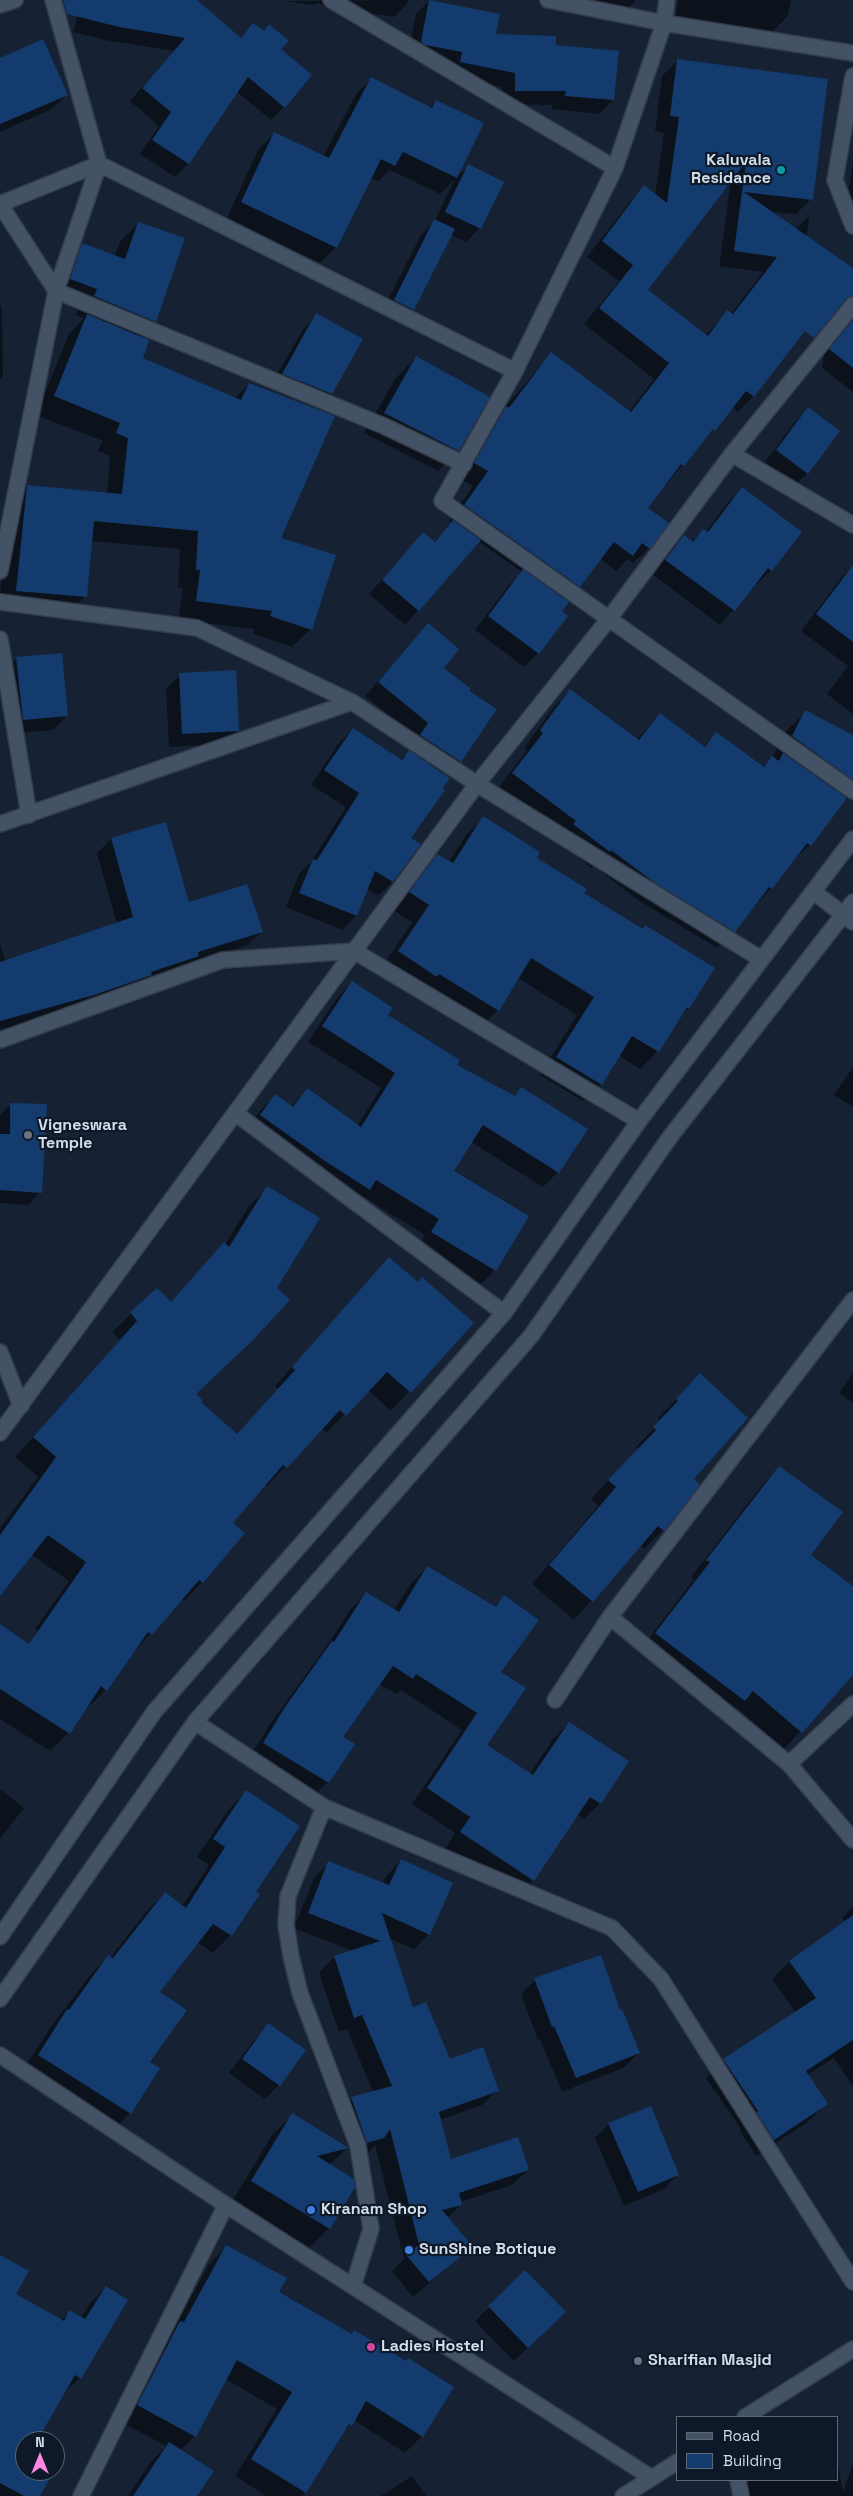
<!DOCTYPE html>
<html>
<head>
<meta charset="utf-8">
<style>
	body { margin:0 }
	#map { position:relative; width:853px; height:2496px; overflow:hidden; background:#162233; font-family:"Space Grotesk",sans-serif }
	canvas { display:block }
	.legend { position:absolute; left:676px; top:2416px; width:162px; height:65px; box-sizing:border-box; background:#0d1929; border:1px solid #5d6775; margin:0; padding:6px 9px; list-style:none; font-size:15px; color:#d4dce8 }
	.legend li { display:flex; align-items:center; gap:10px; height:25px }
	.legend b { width:25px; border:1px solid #5d6775 }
	.north { position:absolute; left:15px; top:2431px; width:50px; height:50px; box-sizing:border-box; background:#0d1929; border:1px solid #5d6775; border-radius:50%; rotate:0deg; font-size:14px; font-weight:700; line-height:20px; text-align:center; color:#d4dce8 }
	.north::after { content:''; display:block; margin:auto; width:18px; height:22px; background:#fd86e2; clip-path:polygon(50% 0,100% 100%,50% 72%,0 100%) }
</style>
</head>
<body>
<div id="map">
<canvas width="853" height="2496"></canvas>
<ul class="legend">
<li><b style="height:6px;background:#445266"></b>Road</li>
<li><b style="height:14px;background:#133b6e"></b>Building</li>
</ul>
<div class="north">N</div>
</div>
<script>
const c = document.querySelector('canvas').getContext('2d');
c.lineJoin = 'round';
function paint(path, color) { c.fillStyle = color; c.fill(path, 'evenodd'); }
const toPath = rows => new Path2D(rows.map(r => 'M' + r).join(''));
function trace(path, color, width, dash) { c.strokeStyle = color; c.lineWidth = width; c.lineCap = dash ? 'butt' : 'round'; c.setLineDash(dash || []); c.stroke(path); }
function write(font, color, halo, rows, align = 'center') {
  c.font = font + ' "Space Grotesk",sans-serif'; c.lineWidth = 4.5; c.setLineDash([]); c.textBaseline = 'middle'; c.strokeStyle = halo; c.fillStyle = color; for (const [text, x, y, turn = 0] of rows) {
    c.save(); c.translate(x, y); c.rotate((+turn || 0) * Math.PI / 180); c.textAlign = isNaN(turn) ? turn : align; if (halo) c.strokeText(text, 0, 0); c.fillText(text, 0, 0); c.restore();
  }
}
const shadow = toPath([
	[82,0,195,0,240,38,254,24,279,49,284,107,271,120,236,91,188,164,175,177,140,154,159,126,130,101,174,51,105,40,73,32],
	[408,0,407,4,394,17,326,7,318,3,312,5,285,1],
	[430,0,499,15,494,35,554,46,613,100,599,114,552,109,552,105,502,104,502,87,447,76,449,66,408,56,416,14],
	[576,0,636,0,625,11],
	[678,0,791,0,788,16,773,31,675,22],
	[0,59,66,95,52,109,0,132],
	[677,61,811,199,796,214,770,212,796,229,809,216,794,344,753,397,738,412,732,407,646,508,649,548,633,563,628,559,616,571,600,558,579,586,564,600,538,653,524,667,475,630,509,585,522,572,478,541,405,625,369,594,423,534,434,542,452,523,449,521,473,486,460,479,491,423,551,354,629,412,654,379,584,324,619,281,587,257,629,203,644,187,655,195,664,133,655,131,662,76],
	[731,180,719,266,763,272,731,314,728,311,705,336,647,290],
	[372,78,429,108,436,102,482,124,455,178,469,166,480,228,466,242,451,235,413,309,399,323,381,314,421,235,435,220,455,179,440,194,390,170,378,181,371,178,336,247,320,263,227,218,258,150,274,134,323,157,356,94],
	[853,162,853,207,846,206],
	[138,223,154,321,139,337,141,359,235,398,249,384,280,539,311,629,292,647,253,634,254,629,178,620,183,588,178,588,180,549,91,541,86,596,67,615,0,595,9,505,27,486,107,494,110,456,98,451,103,441,36,415,69,334,84,318,76,315,79,308,52,298,64,263,82,245,115,256,120,242],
	[0,303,2,310,3,375,0,379],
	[317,315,361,339,331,394,317,408,269,388,303,329],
	[853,320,853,392,822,368,824,354],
	[416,357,458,451,438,471,364,433,396,378],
	[808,409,839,431,807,474,793,487,763,465,794,423],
	[742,489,771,570,757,584,755,583,720,625,652,574,684,536,691,542,703,530,706,532,728,502],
	[853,566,853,714,827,694,848,666,801,631,841,578],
	[428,625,442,668,468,691,495,710,460,761,445,776,410,838,420,844,392,882,378,896,367,889,356,916,342,930,286,907,299,874,311,862,346,807,311,785,339,743,353,729,400,760,410,751,407,749,416,737,365,696],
	[17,658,67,716,53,730,9,734,3,672],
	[180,675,238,730,224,744,169,747,166,689],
	[570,691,636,740,660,715,703,747,717,734,762,768,772,758,785,732,806,712,853,736,853,794,839,806,810,845,791,861,771,888,717,948,638,900,594,866,592,868,496,791,527,750,524,748,554,707],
	[483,818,582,893,688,1008,678,1019,658,1051,640,1069,618,1055,601,1084,583,1101,540,1075,577,1015,518,978,498,1010,480,1027,382,968,412,922,393,910,420,873,438,855,449,862,466,835],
	[111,839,188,904,262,931,248,945,190,963,184,970,79,1008,0,1030,0,943,5,961,117,924,97,853],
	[352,983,386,1016,456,1065,513,1097,521,1089,558,1172,543,1187,471,1142,453,1171,495,1270,480,1285,417,1247,425,1235,362,1196,354,1204,246,1130,260,1111,275,1096,291,1107,307,1089,358,1125,381,1088,308,1042,337,998],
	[853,1067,853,1107,834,1095],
	[11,1104,40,1192,28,1205,0,1203,0,1115],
	[268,1188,195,1395,200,1403,236,1435,278,1389,275,1386,389,1259,418,1284,472,1323,391,1411,368,1390,326,1433,321,1428,267,1486,265,1484,231,1523,202,1582,184,1601,181,1599,133,1653,106,1690,87,1708,86,1707,69,1733,50,1751,0,1719,0,1626,63,1670,72,1658,35,1629,69,1581,32,1555,0,1591,0,1528,38,1477,15,1457,120,1340,112,1332,157,1289,170,1303,225,1245,249,1206],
	[853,1373,853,1403,839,1393],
	[682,1393,692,1479,664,1529,644,1549,640,1545,574,1620,532,1584,598,1506,591,1499,638,1449,636,1447,661,1421,658,1418],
	[780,1467,809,1555,852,1587,853,1585,853,1674,784,1749,737,1708,728,1717,640,1650,694,1579,691,1577,763,1484],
	[427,1567,494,1608,505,1597,499,1672,486,1746,529,1775,553,1739,569,1723,600,1803,584,1819,577,1814,533,1880,517,1896,445,1849,455,1833,412,1804,462,1730,401,1690,396,1694,379,1684,341,1737,328,1782,312,1798,248,1760,270,1724,324,1650,350,1610,366,1594,394,1611,411,1583],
	[1,1790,24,1808,0,1839,0,1791],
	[246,1792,254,1892,258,1894,231,1935,213,1953,197,1942,158,1992,148,2062,130,2113,113,2131,21,2073,50,2028,91,1974,108,1956,110,1958,147,1911,165,1893,182,1906,209,1865,197,1857,229,1809],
	[401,1861,429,1934,414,1949,389,1938,413,2009,449,2061,497,2090,482,2105,440,2120,450,2160,528,2170,512,2185,460,2202,461,2205,447,2218,471,2247,413,2297,392,2271,404,2259,375,2145,368,2153,352,2157,337,2113,352,2098,373,2092,347,2029,339,2032,319,1973,334,1957,353,1951,294,1928,314,1878,329,1863,382,1884,386,1876],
	[853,1907,853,2086,834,2058,807,2075,826,2103,809,2121,756,2156,740,2131,741,2129,706,2078,724,2060,796,2013,772,1979,789,1962,845,1922,842,1918],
	[535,1980,639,2053,625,2067,562,2092,540,2039,538,2040,521,1994],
	[269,2025,279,2085,265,2099,229,2073,255,2039],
	[293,2115,347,2148,329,2165,329,2228,309,2248,232,2202,272,2135],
	[609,2124,678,2175,664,2189,624,2206,595,2138],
	[226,2247,277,2293,351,2335,354,2332,422,2436,405,2453,354,2420,340,2436,302,2496,266,2496,235,2476,277,2409,225,2379,195,2436,180,2451,196,2496,128,2496,150,2463,166,2446,121,2422,164,2339,173,2330,209,2264],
	[0,2256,14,2294,61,2320,70,2312,81,2318,91,2302,106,2288,80,2378,64,2392,36,2441,25,2441,25,2471,52,2471,38,2496,0,2496],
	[489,2307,550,2326,514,2361,475,2321],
	[837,2461,843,2492,853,2463,853,2496,747,2496,744,2480,837,2480],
	[412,2476,426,2496,381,2496]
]);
const building = toPath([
	[63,0,197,0,241,38,253,23,264,31,269,24,289,41,281,49,312,75,285,108,248,77,189,164,152,140,171,112,142,88,185,38,119,27,67,14],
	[429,0,500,14,496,34,556,36,556,45,619,51,614,100,565,96,566,91,515,91,515,73,460,62,462,52,425,45,421,42],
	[43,39,68,95,0,124,0,58],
	[677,59,828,79,813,200,744,192,853,268,853,296,846,299,814,338,805,331,754,397,746,391,715,431,713,429,684,466,681,464,648,508,669,523,650,549,642,543,633,556,614,542,580,587,464,505,488,471,474,463,506,406,509,408,551,352,631,412,669,363,599,308,633,265,602,241,644,185,667,203,679,117,670,116],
	[746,162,734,251,777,257,733,314,727,310,708,336,648,290],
	[371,77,432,108,436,100,484,123,457,178,403,152,395,166,381,159,337,248,241,202,274,132,329,158],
	[468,164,504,182,481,229,445,212],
	[434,219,455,229,414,310,394,300],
	[138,222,185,238,156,322,94,296,97,289,70,279,82,243,125,259],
	[316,313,363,339,332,394,282,374],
	[87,314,149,340,143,358,241,400,249,383,335,416,281,538,336,555,312,630,270,616,272,611,196,601,200,570,196,570,198,531,94,521,87,597,16,591,27,485,122,494,128,438,116,433,120,423,54,396],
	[853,320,853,368,829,349],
	[416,356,490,397,459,451,384,413],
	[808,407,840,431,808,474,776,450],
	[742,487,802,532,772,571,768,568,735,611,665,560,684,535,693,542,703,529,708,532],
	[453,520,481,540,419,611,382,580,423,532,435,542],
	[853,565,853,642,816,614],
	[523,569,569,602,562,611,568,616,539,654,488,616],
	[428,623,459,649,444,668,471,689,469,691,497,709,461,762,420,735,428,723,378,682],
	[62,653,68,716,23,720,16,657],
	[236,670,239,731,182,734,179,673],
	[570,689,639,740,660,713,705,747,716,732,764,767,772,756,779,761,783,753,847,798,811,846,807,843,772,889,769,887,735,932,655,883,611,850,610,852,573,824,576,821,512,773,543,733,540,730],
	[805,710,853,735,853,780,792,736],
	[353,728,402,760,409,750,450,778,443,788,445,790,411,838,421,844,393,882,375,871,357,916,299,893,313,859,317,860,359,793,324,770],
	[483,816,540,852,537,858,587,889,584,893,643,929,645,925,715,968,689,1009,687,1007,659,1052,632,1036,602,1085,556,1057,594,997,531,958,499,1011,439,974,437,977,398,951,429,905,409,892,437,854,453,863],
	[166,822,189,902,247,884,263,932,198,952,199,956,151,972,152,975,94,995,0,1021,0,962,133,917,111,838],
	[352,981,393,1008,388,1015,460,1060,457,1065,515,1096,521,1087,588,1129,559,1173,483,1125,454,1171,529,1216,496,1271,431,1232,439,1219,376,1180,370,1190,325,1161,260,1115,275,1094,293,1107,307,1088,361,1127,395,1073,322,1026],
	[10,1103,47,1104,42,1193,0,1190,0,1134,10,1134],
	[267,1186,320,1218,277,1288,290,1300,253,1340,196,1394,203,1401,201,1402,237,1434,295,1370,292,1367,389,1257,418,1282,422,1277,474,1323,411,1393,387,1372,346,1416,340,1410,287,1468,283,1465,233,1523,245,1533,203,1583,199,1580,152,1635,148,1632,107,1691,101,1686,70,1734,0,1689,0,1624,29,1644,86,1562,48,1535,0,1596,0,1535,56,1457,33,1437,137,1321,130,1312,157,1288,171,1302,224,1242,229,1247],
	[700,1373,748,1418,694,1479,700,1485,665,1530,664,1531,658,1526,593,1602,549,1565,616,1487,608,1480,656,1430,653,1427,678,1401,676,1399],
	[779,1466,843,1512,811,1555,853,1586,853,1675,802,1733,753,1691,745,1701,655,1633,710,1562,706,1560],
	[427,1566,496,1607,504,1595,539,1620,501,1672,526,1688,487,1745,533,1775,569,1722,629,1761,601,1804,590,1797,534,1881,460,1832,470,1817,427,1788,477,1713,416,1674,413,1679,393,1666,343,1737,355,1744,329,1783,263,1743,285,1707,332,1641,334,1642,366,1592,399,1612],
	[246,1790,300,1826,256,1892,260,1894,232,1936,213,1924,160,1992,187,2010,150,2062,160,2068,131,2114,38,2055,67,2009,69,2010,108,1955,113,1958,165,1892,186,1908,225,1847,213,1839],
	[401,1859,453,1883,430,1935,382,1913,413,2007,426,2002,450,2059,483,2047,499,2091,439,2112,451,2159,518,2137,529,2170,459,2193,462,2205,442,2210,473,2247,429,2282,406,2255,419,2245,390,2129,384,2138,367,2143,351,2097,392,2086,362,2015,354,2018,334,1956,380,1941,308,1913,328,1861,389,1885],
	[853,1915,853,2040,806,2071,828,2104,774,2140,756,2112,758,2111,723,2059,816,1998,789,1961],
	[601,1955,620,2010,622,2009,640,2053,576,2078,554,2026,552,2027,534,1978],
	[268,2023,306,2050,280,2086,242,2059],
	[651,2106,679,2175,638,2192,608,2123],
	[292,2113,349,2148,317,2156,354,2179,355,2187,330,2229,251,2181],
	[226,2245,287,2278,279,2292,352,2334,354,2330,406,2361,408,2358,454,2387,423,2437,366,2401,352,2426,349,2424,306,2493,251,2459,292,2392,237,2360,196,2437,137,2405,180,2321,184,2322],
	[0,2255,29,2271,16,2294,64,2321,69,2310,85,2319,106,2286,128,2300,81,2379,75,2375,37,2441,25,2441,25,2471,54,2471,40,2496,24,2496,0,2483],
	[525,2270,566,2312,528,2348,488,2306],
	[169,2442,214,2471,197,2496,133,2496]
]);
const street = toPath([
	[53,0,99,164,515,371],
	[331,0,615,168],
	[548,0,664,23,853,53],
	[667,0,664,23,615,168,515,371,442,501,853,791],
	[0,5,15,0],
	[853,76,835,180,853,226],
	[0,204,56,291,384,426,464,464],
	[0,204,99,164,56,291,0,571],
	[732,454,853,525],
	[0,602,197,628,352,702,0,824],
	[0,639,29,815],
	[814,892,853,922],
	[761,959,477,784,608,620,732,454,853,305],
	[0,1040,223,960,354,951,639,1121],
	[235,1113,504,1313],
	[853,1300,610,1617,789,1764,853,1840],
	[0,1352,21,1406],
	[0,1433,477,784,352,702],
	[555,1700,610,1617],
	[195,1722,324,1807,612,1928,661,1979,853,2282],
	[789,1764,853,1704],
	[324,1807,288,1896,286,1925,291,1956,300,1993,358,2146,371,2229,353,2286],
	[0,2055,226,2205,652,2478],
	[738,2480,741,2496],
	[81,2496,226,2205]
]);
const secondary = toPath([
	[0,1937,154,1712,504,1313,639,1121,853,839],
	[0,1999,195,1722,531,1336,670,1137,853,902],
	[745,2417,853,2349],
	[623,2496,677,2462]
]);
const markers = [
	[781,170,5,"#0f9aa8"],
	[28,1135,5,"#6b7280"],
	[311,2210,5,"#3f7fe0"],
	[409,2250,5,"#3f7fe0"],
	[371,2347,5,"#d1479c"],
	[638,2361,5,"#6b7280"]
];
const poiNames = [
	["Kaluvala",771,161,"right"],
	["Residance",771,179,"right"],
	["Vigneswara",38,1126],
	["Temple",38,1144],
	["Kiranam Shop",321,2210],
	["SunShine Botique",419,2250],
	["Ladies Hostel",381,2347],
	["Sharifian Masjid",648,2361]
];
paint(shadow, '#0007');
paint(building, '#133b6e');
trace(street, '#353d4b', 18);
trace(secondary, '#353d4b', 18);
trace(street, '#445266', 15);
trace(secondary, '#445266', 15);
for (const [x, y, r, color] of markers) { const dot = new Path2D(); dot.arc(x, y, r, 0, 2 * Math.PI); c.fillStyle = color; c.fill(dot); trace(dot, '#0d1929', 2); }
write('bold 16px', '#d4dce8', '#0d1929', poiNames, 'left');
</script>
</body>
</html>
